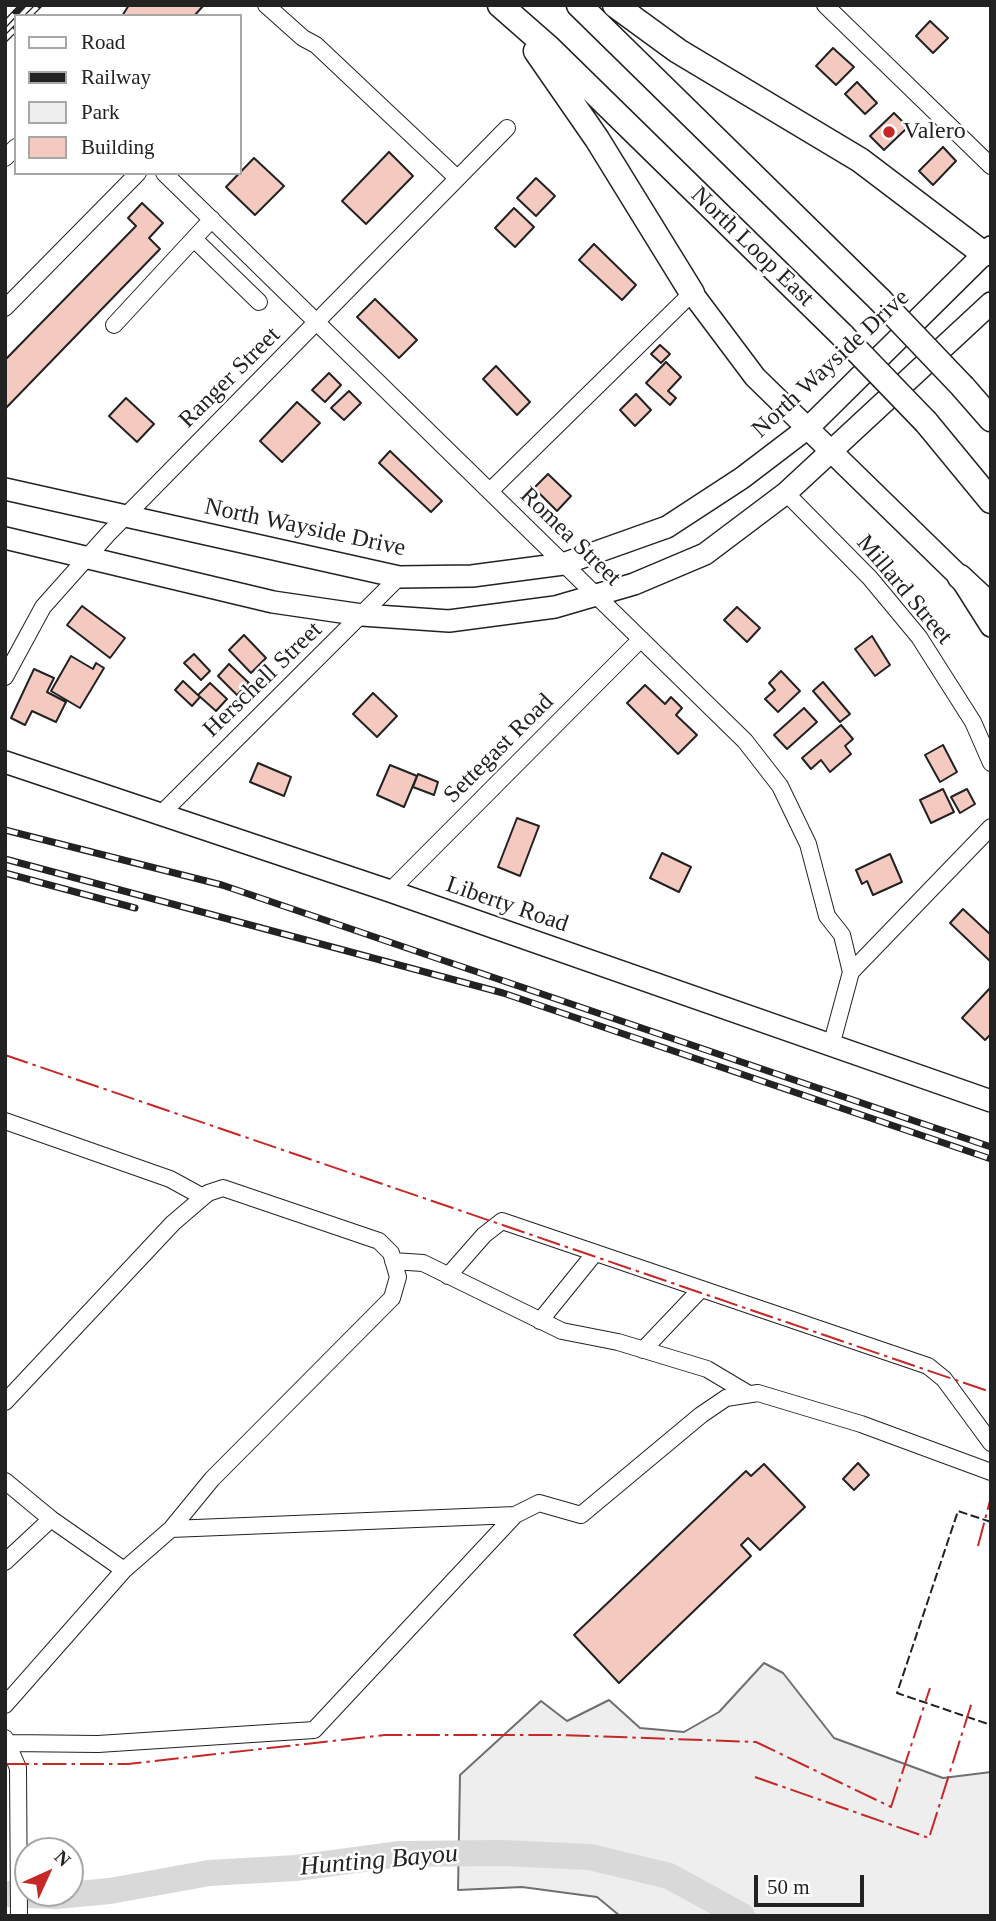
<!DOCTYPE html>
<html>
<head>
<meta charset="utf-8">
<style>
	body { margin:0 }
	#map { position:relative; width:996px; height:1921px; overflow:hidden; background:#fff; font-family:Georgia,serif }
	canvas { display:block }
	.frame { position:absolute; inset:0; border:7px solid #222; pointer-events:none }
	.legend { position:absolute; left:14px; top:14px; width:228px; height:161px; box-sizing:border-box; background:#fff; border:2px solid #a7a7a7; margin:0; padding:9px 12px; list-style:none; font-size:21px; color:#222 }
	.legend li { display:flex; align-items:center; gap:14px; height:35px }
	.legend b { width:35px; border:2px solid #a7a7a7 }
	.north { position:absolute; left:14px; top:1837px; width:70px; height:70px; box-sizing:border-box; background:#fff; border:2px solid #a7a7a7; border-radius:50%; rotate:45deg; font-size:19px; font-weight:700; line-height:28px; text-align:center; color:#222 }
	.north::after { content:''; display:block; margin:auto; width:24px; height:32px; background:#c62828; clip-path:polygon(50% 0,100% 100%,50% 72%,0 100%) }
	.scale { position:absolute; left:754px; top:1875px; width:110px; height:32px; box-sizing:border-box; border:4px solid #222; border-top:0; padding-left:9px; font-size:21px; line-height:24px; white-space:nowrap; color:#222; -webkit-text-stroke:5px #fff; paint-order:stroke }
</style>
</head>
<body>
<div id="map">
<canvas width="996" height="1921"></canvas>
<div class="frame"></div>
<ul class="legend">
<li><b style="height:9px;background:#fff"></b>Road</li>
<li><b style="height:9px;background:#222"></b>Railway</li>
<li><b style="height:19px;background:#eee"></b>Park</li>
<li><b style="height:19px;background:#f3c9c0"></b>Building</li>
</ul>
<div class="north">N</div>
<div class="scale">50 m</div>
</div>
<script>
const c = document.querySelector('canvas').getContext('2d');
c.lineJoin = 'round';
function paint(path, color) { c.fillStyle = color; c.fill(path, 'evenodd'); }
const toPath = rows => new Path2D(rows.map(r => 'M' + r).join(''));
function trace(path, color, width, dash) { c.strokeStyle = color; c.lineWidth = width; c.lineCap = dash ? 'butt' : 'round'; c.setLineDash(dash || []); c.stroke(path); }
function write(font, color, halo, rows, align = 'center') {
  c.font = font + ' Georgia,serif'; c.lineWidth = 5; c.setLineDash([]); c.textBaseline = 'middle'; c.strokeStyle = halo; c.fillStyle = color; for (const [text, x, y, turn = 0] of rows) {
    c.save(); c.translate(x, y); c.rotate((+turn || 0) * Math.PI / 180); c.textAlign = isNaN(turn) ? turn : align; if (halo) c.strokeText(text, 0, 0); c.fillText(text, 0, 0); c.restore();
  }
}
const green = toPath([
	[764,1663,783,1673,834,1738,943,1778,991,1772,991,1916,620,1916,597,1897,522,1887,458,1890,460,1775,541,1701,567,1721,609,1700,640,1728,684,1732,719,1712,764,1663]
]);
const river = toPath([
	[5,1894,56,1896,110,1891,209,1873,296,1868,400,1854,503,1853,590,1857,669,1876,742,1916]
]);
const building = toPath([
	[129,5,204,5,194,16,122,16,129,5],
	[930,21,948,38,933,53,916,36,930,21],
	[833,48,854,67,836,85,816,66,833,48],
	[857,82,877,103,865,114,845,94,857,82],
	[894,113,908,127,884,150,870,136,894,113],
	[943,147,956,161,933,185,919,171,943,147],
	[389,152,413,176,366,224,342,201,389,152],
	[254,158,284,186,255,215,226,187,254,158],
	[536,178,555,196,536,216,517,198,536,178],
	[142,203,163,223,149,238,160,249,5,409,5,360,136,226,128,218,142,203],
	[514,208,534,227,515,247,495,228,514,208],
	[594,244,636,285,622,300,579,260,594,244],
	[375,299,417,340,399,358,357,317,375,299],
	[660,345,670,354,661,363,651,354,660,345],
	[666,362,681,377,668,391,676,398,670,405,646,383,666,362],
	[496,366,530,402,517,415,483,379,496,366],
	[329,373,341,385,325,402,312,390,329,373],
	[349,391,361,403,344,420,331,408,349,391],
	[636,394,651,410,635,426,620,410,636,394],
	[126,398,154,424,137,442,109,416,126,398],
	[297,402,320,423,282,462,260,441,297,402],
	[390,451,442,501,431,512,379,463,390,451],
	[548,474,571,496,557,511,534,488,548,474],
	[82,606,125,638,110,658,67,625,82,606],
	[737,607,760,628,747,642,724,620,737,607],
	[244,635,266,658,251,673,229,650,244,635],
	[872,636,890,665,875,676,855,649,872,636],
	[194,654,210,671,201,680,184,663,194,654],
	[71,656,93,669,96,663,104,668,80,708,51,691,71,656],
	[229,664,249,683,237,695,218,676,229,664],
	[34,669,54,678,47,692,66,702,56,722,32,711,25,725,11,718,34,669],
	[781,671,800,691,778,712,765,699,775,690,769,683,781,671],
	[183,681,200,697,192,706,175,690,183,681],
	[823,682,850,714,840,722,813,691,823,682],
	[210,683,227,699,216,711,198,695,210,683],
	[645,685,665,704,671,697,682,708,676,715,697,735,678,754,627,703,645,685],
	[373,693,397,716,377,737,353,714,373,693],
	[804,708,817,722,787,749,774,735,804,708],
	[841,725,853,739,845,746,851,754,830,772,821,760,811,769,802,758,841,725],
	[943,745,957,772,940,782,925,755,943,745],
	[258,763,291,777,284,796,250,782,258,763],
	[390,765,417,776,404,807,377,795,390,765],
	[418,774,438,782,434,795,413,787,418,774],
	[943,789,954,812,931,823,920,800,943,789],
	[967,789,975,804,960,813,951,797,967,789],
	[517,818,539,826,520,876,498,867,517,818],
	[662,853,691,867,679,892,650,878,662,853],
	[890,854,902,882,873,895,867,881,862,884,856,870,890,854],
	[963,909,991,935,991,962,950,923,963,909],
	[991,987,991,1034,985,1040,962,1018,991,987],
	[858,1463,869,1475,854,1490,843,1479,858,1463],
	[764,1464,805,1507,760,1550,748,1538,741,1545,751,1556,619,1683,574,1635,746,1471,751,1476,764,1464]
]);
const minor = toPath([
	[266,5,303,38,316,45,456,177],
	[825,5,991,166],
	[5,158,16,147],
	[164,173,745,741,780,786,808,844,827,916,842,935,851,972],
	[194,239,259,302],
	[5,308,138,173],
	[114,325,212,219],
	[490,491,692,293],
	[786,493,870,578,919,637,973,722,991,763],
	[5,677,43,607,108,534,507,128],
	[159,816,399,577],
	[390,891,641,639],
	[831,1046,851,972,991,827],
	[5,1121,170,1179,203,1197],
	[393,1261,423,1263,562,1331,618,1342,707,1369,749,1394],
	[448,1276,484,1235,502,1221,928,1366,944,1379,991,1443],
	[540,1321,595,1253],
	[643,1350,701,1289],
	[5,1402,173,1223,208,1193,223,1188,379,1241,391,1253,398,1277,392,1298,212,1479,171,1529],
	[5,1481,51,1519,124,1570,5,1705],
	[5,1562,51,1519],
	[124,1570,171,1529,515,1515],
	[5,1738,18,1768,19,1916],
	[9,1743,98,1744,314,1730,515,1515,539,1503,581,1515,701,1415,726,1398,758,1393,861,1424,991,1472]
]);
const major = toPath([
	[692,293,755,377,960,577,991,626],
	[5,489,399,577,472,576,563,564,667,527,742,478,809,427,991,247],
	[5,538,273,602,362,615,449,621,555,607,634,584,705,554,786,493,991,303],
	[5,762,390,891,991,1101]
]);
const highway = toPath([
	[500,5,549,48,843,336],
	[579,5,880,300],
	[615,5,678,51,860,160,984,254],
	[536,51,597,139,692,293],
	[963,387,991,419],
	[926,422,991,501],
	[960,577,991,606]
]);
const rail = toPath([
	[28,16,39,5],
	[5,24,23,5],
	[5,39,16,28],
	[5,830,222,885,991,1147],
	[5,859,503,993,991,1159],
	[5,873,135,908]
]);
const highwayBridge = toPath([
	[880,300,963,387],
	[843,336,926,422]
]);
const fence = toPath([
	[991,1522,958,1511,897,1693,991,1725]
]);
const power = toPath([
	[5,1055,991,1392],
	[978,1546,991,1497],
	[5,1764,128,1764,385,1735,562,1735,756,1742,891,1807,930,1688],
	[755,1777,929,1838,972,1702]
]);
const markers = [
	[889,132,7,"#c62828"]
];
const poiNames = [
	["Valero",903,132]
];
const streetNames = [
	["North Loop East",752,247,44],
	["North Wayside Drive",831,364,-43],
	["Ranger Street",230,378,-45],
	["North Wayside Drive",305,528,12],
	["Romea Street",570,537,44],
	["Millard Street",904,590,50],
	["Herschell Street",263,680,-44],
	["Settegast Road",499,749,-45],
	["Liberty Road",507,905,19]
];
const waterNames = [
	["Hunting Bayou",379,1861,-5]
];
paint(green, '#eee');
trace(green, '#6f6f6f', 2);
trace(river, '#d9d9d9', 26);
paint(building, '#f3c9c0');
trace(building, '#222', 2);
trace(minor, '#222', 18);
trace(major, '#222', 24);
trace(highway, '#222', 27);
trace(minor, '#fff', 16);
trace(major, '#fff', 21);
trace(highway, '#fff', 24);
trace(rail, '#222', 7);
trace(rail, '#fff', 4.5, [13]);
trace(highwayBridge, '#222', 27, []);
trace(highwayBridge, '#fff', 24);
trace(fence, '#222', 2, [9, 3.5]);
trace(power, '#c62828', 2, [24, 5, 3.5, 5]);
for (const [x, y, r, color] of markers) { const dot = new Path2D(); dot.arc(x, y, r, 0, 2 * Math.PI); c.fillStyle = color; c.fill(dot); trace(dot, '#fff', 2.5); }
write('24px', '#222', '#fff', poiNames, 'left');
write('24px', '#222', '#fff', streetNames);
write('italic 26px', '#222', '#fff', waterNames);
</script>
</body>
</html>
